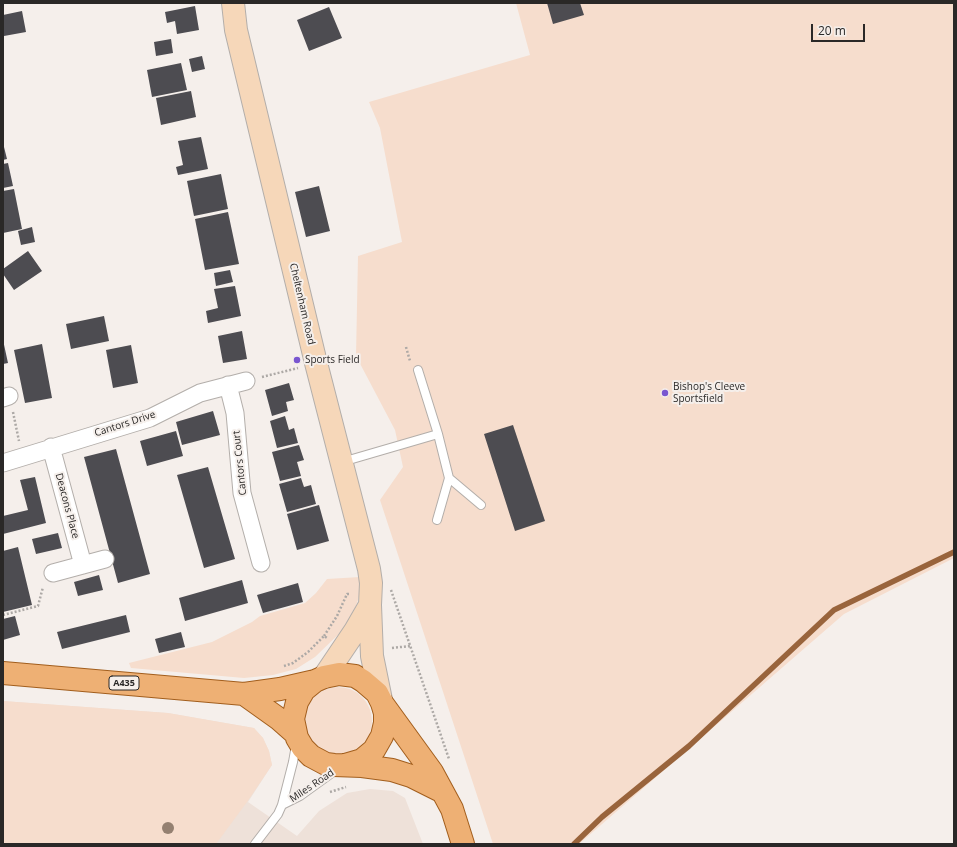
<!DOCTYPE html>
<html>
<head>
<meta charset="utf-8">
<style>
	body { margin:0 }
	#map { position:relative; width:957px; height:847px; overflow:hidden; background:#f5efeb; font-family:"Open Sans",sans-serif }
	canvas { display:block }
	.frame { position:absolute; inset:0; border:4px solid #2a2827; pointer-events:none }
	.scale { position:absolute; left:811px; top:24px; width:54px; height:18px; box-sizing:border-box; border:2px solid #2a2827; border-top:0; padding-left:5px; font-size:12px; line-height:14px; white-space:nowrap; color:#2a2827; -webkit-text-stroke:3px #f5efeb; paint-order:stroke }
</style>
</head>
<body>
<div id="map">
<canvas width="957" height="847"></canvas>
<div class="frame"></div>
<div class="scale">20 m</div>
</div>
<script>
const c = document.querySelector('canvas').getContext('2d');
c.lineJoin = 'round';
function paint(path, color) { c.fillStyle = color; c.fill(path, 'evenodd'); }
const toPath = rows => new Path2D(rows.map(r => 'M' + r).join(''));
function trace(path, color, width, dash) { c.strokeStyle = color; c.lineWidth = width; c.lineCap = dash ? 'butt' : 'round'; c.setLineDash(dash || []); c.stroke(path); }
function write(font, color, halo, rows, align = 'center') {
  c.font = font + ' "Open Sans",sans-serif'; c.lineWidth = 4; c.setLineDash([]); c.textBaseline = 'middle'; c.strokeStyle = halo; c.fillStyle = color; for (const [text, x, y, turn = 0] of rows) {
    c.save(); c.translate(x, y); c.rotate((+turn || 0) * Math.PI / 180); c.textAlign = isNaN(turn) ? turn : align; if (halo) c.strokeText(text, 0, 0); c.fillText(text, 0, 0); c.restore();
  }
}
const built = toPath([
	[3,701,168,713,254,728,263,738,269,751,272,765,248,802,297,836,319,811,347,793,370,789,393,791,405,798,423,844,3,844]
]);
const green = toPath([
	[516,3,954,3,954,558,844,614,579,844,493,844,380,500,403,467,395,430,356,356,358,256,402,242,380,128,369,102,530,55],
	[360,577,361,591,356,606,343,630,315,657,296,669,273,675,244,678,131,668,129,663,212,642,252,622,260,616,305,603,316,593,327,579],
	'304 721a34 34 0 1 1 68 0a34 34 0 1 1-68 0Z',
	[3,701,168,713,254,728,263,738,269,751,272,765,247,802,216,844,3,844]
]);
const stream = toPath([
	[574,844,602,817,689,746,834,610,954,552]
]);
const building = toPath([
	[547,3,580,3,584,15,553,24],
	[195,6,199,30,177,34,175,21,167,23,165,12],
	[329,7,342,38,309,51,297,20],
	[22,11,26,32,4,36,3,15],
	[171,39,173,53,156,56,154,42],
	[202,56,205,69,192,72,189,59],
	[181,63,187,90,152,97,147,70],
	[191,91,196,117,161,125,156,98],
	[201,137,208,169,178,175,176,167,183,165,178,141],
	[3,143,7,159,3,160],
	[8,163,13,186,3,188,3,164],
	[221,174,228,209,194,216,187,181],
	[319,186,330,231,306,237,295,192],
	[14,189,22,229,3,233,3,191],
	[228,212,239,264,205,270,195,219],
	[32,227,35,242,21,245,18,231],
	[28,251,42,271,14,290,3,274,3,269],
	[230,270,233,282,216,286,214,273],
	[235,286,241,316,208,323,206,311,218,308,214,289],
	[104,316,109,341,71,349,66,324],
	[242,331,247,359,223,363,218,336],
	[3,340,8,363,3,364],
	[42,344,52,398,25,403,14,350],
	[131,345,138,383,113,388,106,350],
	[289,383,294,400,286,402,288,411,272,416,265,390],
	[213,411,220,435,182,445,176,422],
	[285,416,289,430,294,428,298,443,277,448,270,421],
	[513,425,545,521,515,531,484,434],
	[176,431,183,456,147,466,140,441],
	[299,445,304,460,297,462,301,476,280,481,272,452],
	[116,449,150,574,118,583,84,457],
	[208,467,235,559,204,568,177,475],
	[35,477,46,523,3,534,3,516,28,510,20,480],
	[301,478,304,487,311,485,316,504,287,512,279,484],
	[319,505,329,541,297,550,287,514],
	[58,533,62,548,36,554,32,539],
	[18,547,32,605,3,612,3,551],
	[99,575,103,590,78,596,74,582],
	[242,580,248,603,185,621,179,598],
	[298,583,303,602,263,613,257,595],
	[126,615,130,632,62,649,57,632],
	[15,616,20,635,3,640,3,619],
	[181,632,185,647,159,653,155,639]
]);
const path = toPath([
	[406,347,410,361],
	[262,377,298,368],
	[13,412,19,441],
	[391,590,449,759],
	[3,615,38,606,43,587],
	[324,636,337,616,347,594,351,594],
	[392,648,410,646],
	[284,666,293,663,308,652,324,636,327,638],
	[330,792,346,787]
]);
const lane = toPath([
	[418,370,438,434,449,478],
	[342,462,438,434],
	[437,520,449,478,481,505],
	[282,805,300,796,336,770],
	[255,844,278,814,282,805,293,762,296,745]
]);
const street = toPath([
	[228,385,235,413,242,493,261,563],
	[3,398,9,396],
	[51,447,83,565],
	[3,463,150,418,200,393,246,381],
	[53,573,105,559]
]);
const secondary = toPath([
	[233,3,236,30,316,363,369,569,371,583,370,605,372,656,381,700],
	[324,677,355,631,370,605]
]);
const primary = toPath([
	[3,673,244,694,280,689,315,681,324,677,339,674,355,676,363,681,377,693,382,703,385,713,385,723,382,736,374,750,362,760,345,765],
	[315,681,304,690,297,702,293,719,297,738,303,748,311,756,326,764,334,765,362,766,392,770,411,776,441,791],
	[244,694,279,719,296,734],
	[382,703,432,772,452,809,463,844]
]);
const trees = [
	[168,828]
];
const markers = [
	[297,360,4,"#7956d0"],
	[665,393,4,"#7956d0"]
];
const shields = [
	[124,683,30]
];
const shieldNames = [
	["A435",124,683]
];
const streetNames = [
	["Cheltenham Road",302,304,77],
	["Cantors Drive",125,424,-18],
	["Cantors Court",240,463,-96],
	["Deacons Place",67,506,75],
	["Miles Road",312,786,-34]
];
const poiNames = [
	["Sports Field",305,360],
	["Bishop's Cleeve",673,387],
	["Sportsfield",673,399]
];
paint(built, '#eee1d9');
paint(green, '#f6ddcd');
trace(stream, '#99643c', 5.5);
paint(building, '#4d4c51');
trace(lane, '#b3aeaa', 10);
trace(street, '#b3aeaa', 19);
trace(secondary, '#b3aeaa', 24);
trace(primary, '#a25e1d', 24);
trace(path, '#ada9a6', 2.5, [2, 2]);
trace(lane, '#fff', 8);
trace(street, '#fff', 17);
trace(secondary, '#f6d7b9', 22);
trace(primary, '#eeb074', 22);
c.fillStyle = '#948071';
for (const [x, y] of trees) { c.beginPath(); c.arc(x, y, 6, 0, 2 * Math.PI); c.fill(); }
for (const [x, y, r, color] of markers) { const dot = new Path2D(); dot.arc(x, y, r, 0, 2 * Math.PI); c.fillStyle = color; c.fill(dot); trace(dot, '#f5efeb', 1.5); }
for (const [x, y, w] of shields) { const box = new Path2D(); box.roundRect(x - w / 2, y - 7, w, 14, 3); c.fillStyle = '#f5efeb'; c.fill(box); trace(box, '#2a2827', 1); }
write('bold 9px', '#2a2827', null, shieldNames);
write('10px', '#2a2827', '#f5efeb', streetNames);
write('10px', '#2a2827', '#f5efeb', poiNames, 'left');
</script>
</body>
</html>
